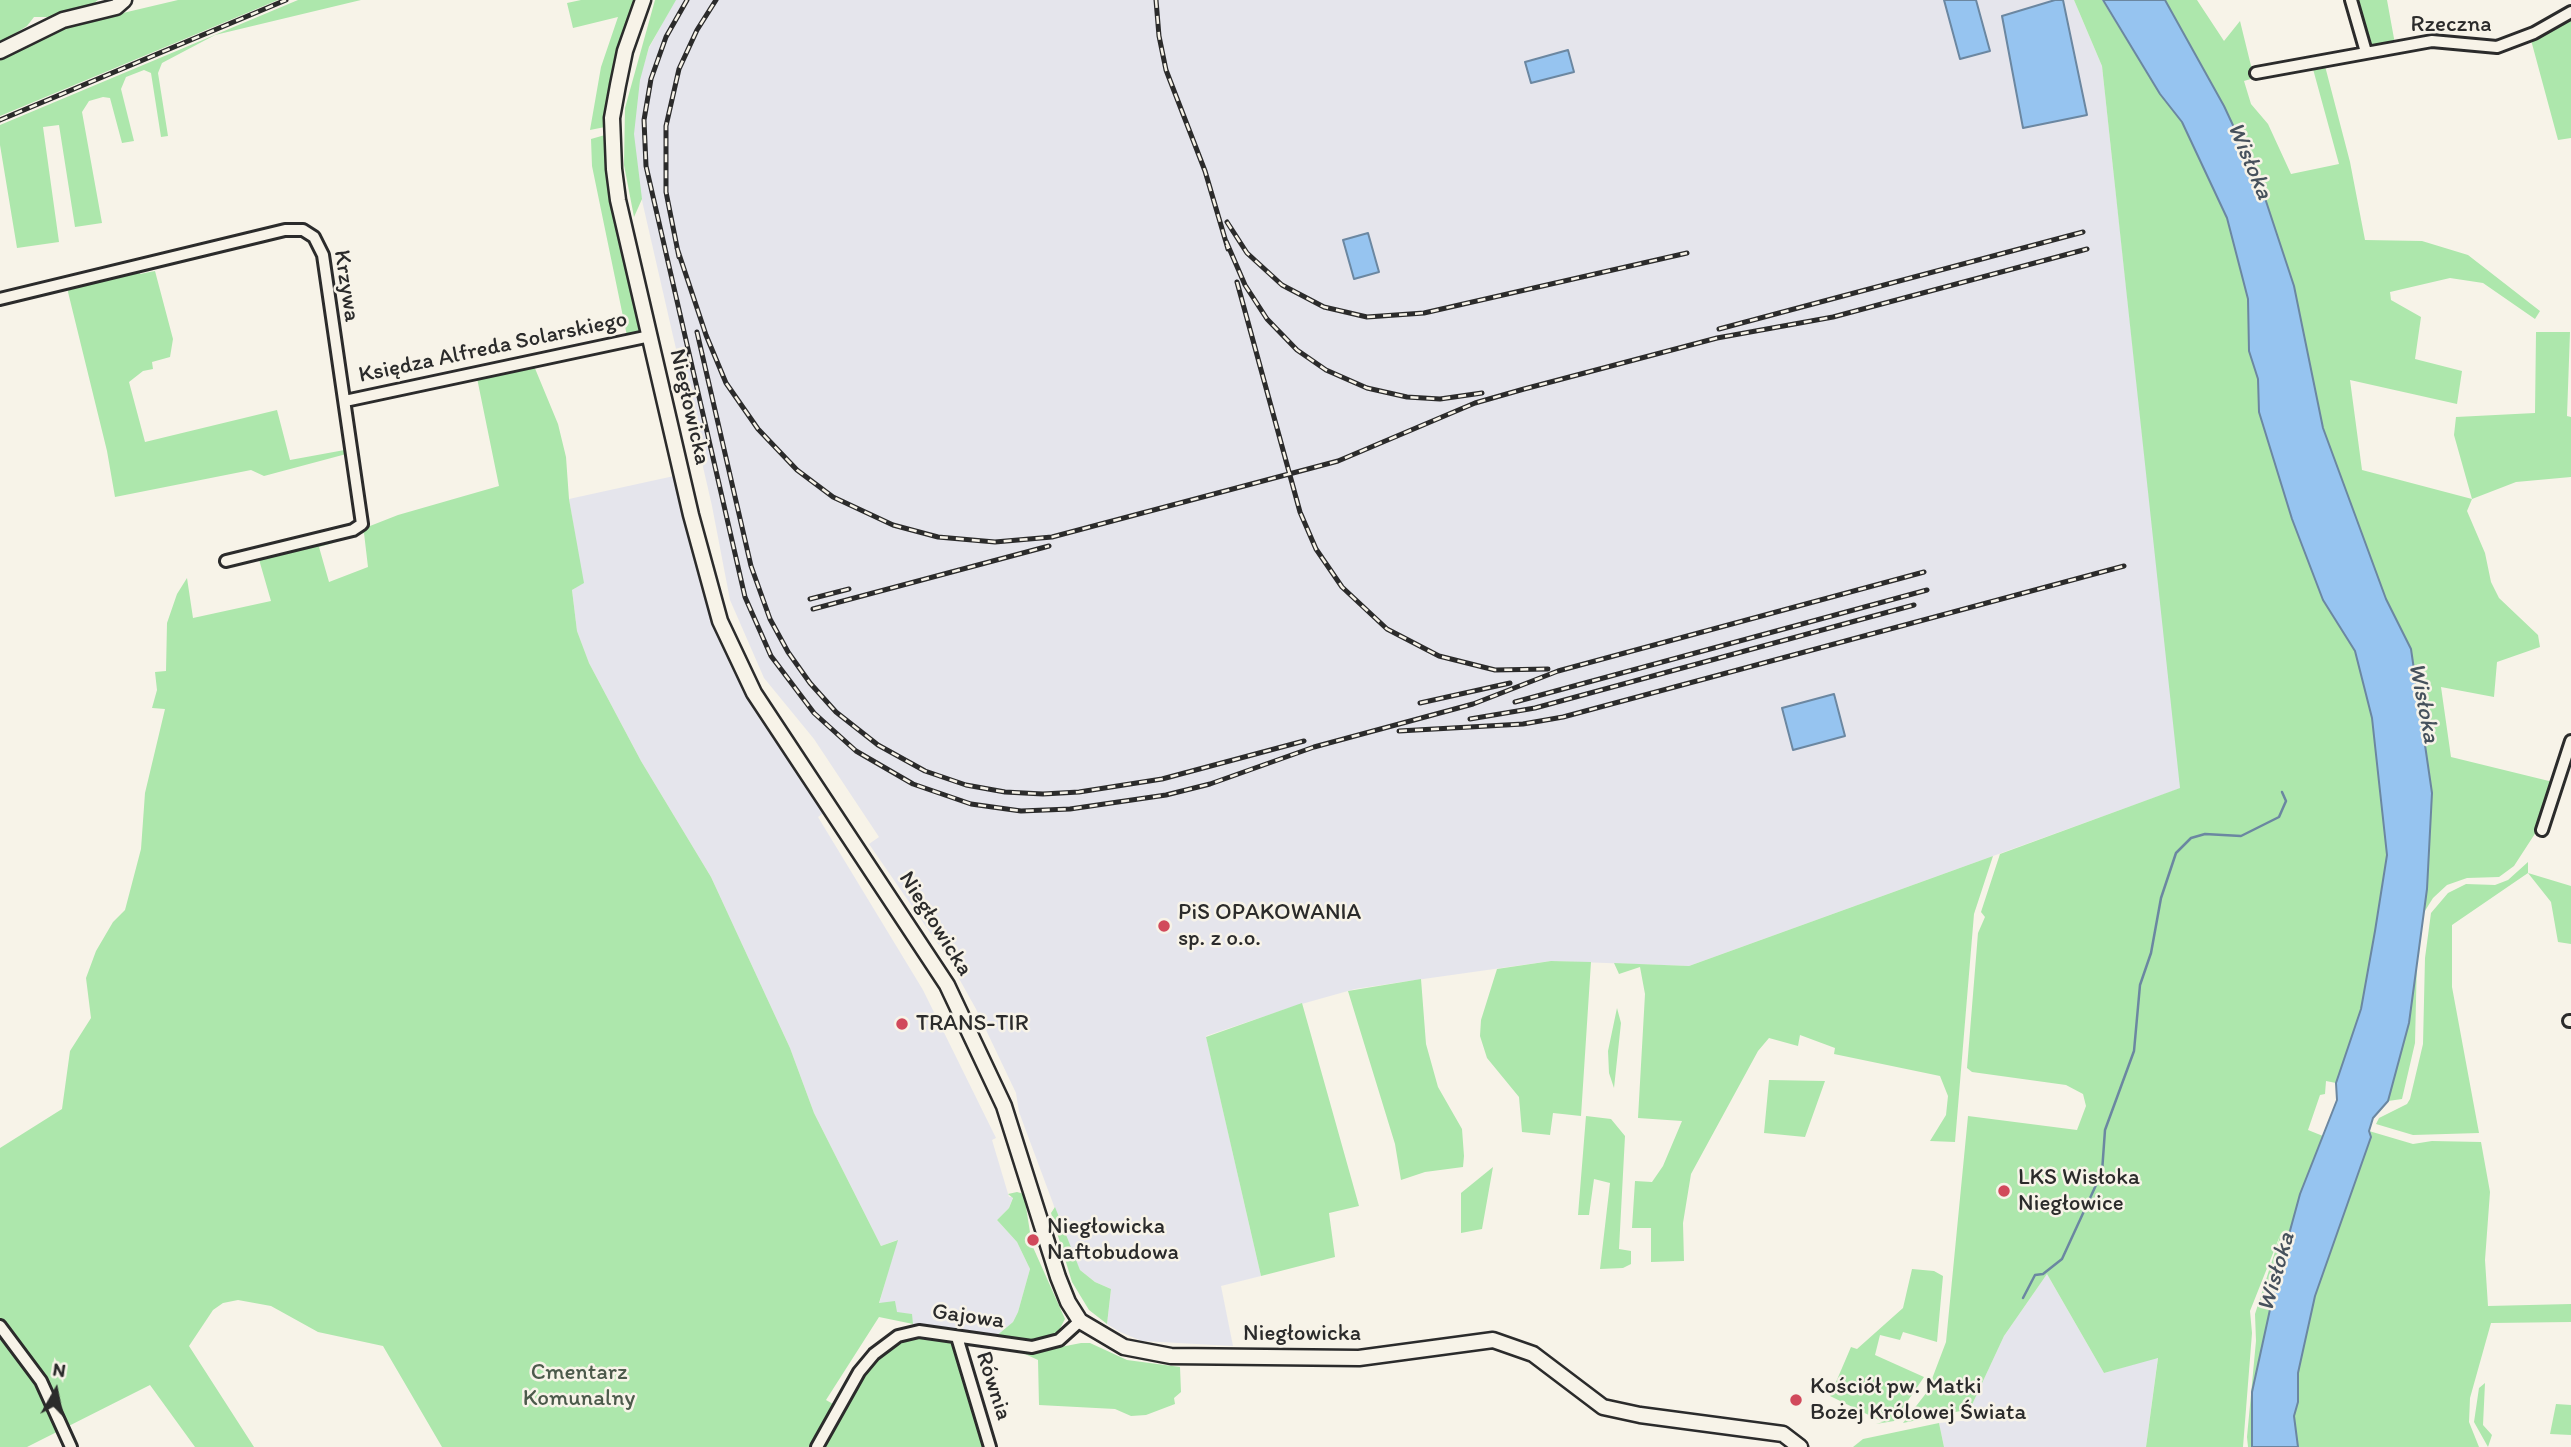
<!DOCTYPE html>
<html>
<head>
<meta charset="utf-8">
<style>
	body { margin:0 }
	#map { position:relative; width:2571px; height:1447px; overflow:hidden; background:#f7f3e8; font-family:Itim,sans-serif }
	canvas { display:block }
	.north { position:absolute; left:21px; top:1356px; width:70px; height:70px; -webkit-text-stroke:5px #f7f3e8; paint-order:stroke; rotate:9deg; font-size:19px; font-weight:700; line-height:28px; text-align:center; color:#2b2b2b }
	.north::after { content:''; display:block; margin:auto; width:24px; height:32px; background:#2b2b2b; clip-path:polygon(50% 0,100% 100%,50% 72%,0 100%) }
</style>
</head>
<body>
<div id="map">
<canvas width="2571" height="1447"></canvas>
<div class="north">N</div>
</div>
<script>
const c = document.querySelector('canvas').getContext('2d');
c.lineJoin = 'round';
function paint(path, color) { c.fillStyle = color; c.fill(path, 'evenodd'); }
const toPath = rows => new Path2D(rows.map(r => 'M' + r).join(''));
function trace(path, color, width, dash) { c.strokeStyle = color; c.lineWidth = width; c.lineCap = dash ? 'butt' : 'round'; c.setLineDash(dash || []); c.stroke(path); }
function write(font, color, halo, rows, align = 'center') {
  c.font = font + ' Itim,sans-serif'; c.lineWidth = 5; c.setLineDash([]); c.textBaseline = 'middle'; c.strokeStyle = halo; c.fillStyle = color; for (const [text, x, y, turn = 0] of rows) {
    c.save(); c.translate(x, y); c.rotate((+turn || 0) * Math.PI / 180); c.textAlign = isNaN(turn) ? turn : align; if (halo) c.strokeText(text, 0, 0); c.fillText(text, 0, 0); c.restore();
  }
}
const built = toPath([
	[675,0,2074,0,2102,66,2181,788,1689,966,1551,961,1402,982,1355,989,1298,1005,1206,1036,1261,1276,1221,1286,1233,1346,1142,1341,1120,1332,1107,1324,1111,1289,1095,1282,1080,1270,1070,1249,1019,1112,1016,1093,976,1009,947,957,869,844,879,837,814,739,764,678,730,600,712,506,635,170,633,134,639,80,649,48],
	[674,476,704,594,730,665,825,812,818,817,923,990,996,1138,992,1140,1009,1197,1013,1197,1009,1208,997,1220,1017,1242,1030,1269,1018,1312,1013,1322,995,1337,913,1324,911,1314,897,1313,879,1304,897,1240,881,1246,814,1113,790,1048,711,877,641,761,589,663,577,631,572,590,583,583,569,499],
	[2047,1274,2104,1373,2158,1357,2146,1447,1944,1447,1939,1423,1972,1420,1970,1409,2004,1336]
]);
const green = toPath([
	[0,0,98,0,88,8,52,17,34,17,27,26,0,43],
	[178,0,278,0,0,116,0,58,72,25],
	[298,0,361,0,215,35,162,63,158,73,168,136,161,137,151,73,144,70,126,77,121,89,134,141,122,143,110,98,103,97,89,101,82,112,102,223,75,227,59,125,43,127,59,242,17,248,0,145,0,125],
	[581,0,635,0,608,99,605,127,590,130,601,67,618,17,573,28,567,3],
	[655,0,676,0,649,47,640,80,634,134,642,199,634,217,624,165,625,108],
	[2074,0,2102,0,2160,94,2182,122,2227,218,2248,299,2249,351,2258,379,2259,413,2292,519,2323,600,2355,651,2372,717,2387,855,2375,931,2361,1009,2336,1083,2326,1081,2325,1094,2320,1095,2308,1130,2323,1136,2300,1194,2276,1282,2252,1392,2252,1447,2248,1447,2247,1437,2256,1341,2255,1314,2281,1233,2250,1311,2252,1333,2243,1447,2146,1447,2158,1358,2104,1373,2047,1274,2004,1336,1970,1409,1903,1423,1927,1392,1946,1342,1968,1116,2077,1130,2086,1106,2083,1094,2066,1085,1972,1072,1967,1068,1978,933,1985,917,1981,912,2000,854,2180,788,2102,66],
	[2165,0,2197,0,2224,41,2240,21,2254,78,2244,81,2251,104,2268,124,2291,174,2339,164,2313,69,2325,66,2350,162,2365,240,2422,241,2468,255,2540,311,2535,319,2483,283,2450,278,2390,292,2391,300,2421,317,2415,359,2462,371,2457,404,2350,380,2362,470,2472,499,2454,435,2456,417,2535,413,2536,332,2570,332,2567,416,2571,417,2571,477,2516,482,2472,499,2467,511,2485,553,2491,582,2499,598,2538,635,2540,647,2497,662,2494,697,2441,687,2451,757,2553,782,2538,829,2514,866,2499,877,2467,878,2447,885,2433,898,2423,914,2427,889,2411,649,2386,599,2323,428,2294,286,2260,183,2224,106],
	[2354,0,2387,0,2395,44,2371,49,2366,44],
	[2571,17,2571,138,2558,140,2531,40],
	[605,135,607,174,616,226,642,331,627,336,592,166,591,139],
	[139,269,140,274,155,271,173,339,170,357,152,362,153,369,143,371,129,382,145,442,277,410,290,460,350,449,350,453,264,476,251,470,115,497,107,451,68,292,69,287],
	[534,366,558,424,566,457,569,499,584,583,572,590,577,631,589,663,641,761,711,877,790,1048,814,1113,881,1246,898,1240,879,1303,895,1301,897,1312,912,1314,913,1324,879,1317,826,1400,833,1404,811,1447,442,1447,383,1346,318,1332,271,1306,238,1300,223,1303,213,1310,189,1346,254,1447,195,1447,150,1385,27,1447,0,1447,0,1148,62,1109,70,1051,91,1018,86,978,96,951,113,922,125,910,141,849,145,793,165,709,152,708,157,690,155,672,166,671,167,623,177,594,187,578,193,618,271,601,258,556,331,537,333,543,319,547,329,582,368,567,364,533,348,538,347,535,398,515,499,486,477,378],
	[1993,856,1974,914,1955,1142,1930,1141,1946,1115,1948,1096,1940,1076,1834,1054,1835,1048,1800,1035,1798,1046,1769,1038,1758,1051,1691,1174,1683,1223,1684,1261,1651,1262,1651,1228,1632,1228,1635,1181,1652,1182,1663,1166,1682,1121,1638,1118,1645,994,1640,967,1619,974,1614,963,1689,966],
	[2528,862,2528,873,2571,886,2571,944,2558,942,2551,902,2528,873,2452,925,2452,987,2479,1133,2413,1135,2376,1124,2379,1118,2407,1104,2410,1099,2423,1044,2425,958,2431,913,2448,893,2466,884,2495,885,2508,880],
	[2417,958,2415,1043,2402,1099,2388,1101,2409,1023],
	[1551,961,1591,962,1581,1116,1553,1113,1550,1135,1522,1132,1519,1097,1487,1058,1480,1036,1481,1020,1497,969],
	[1421,979,1426,1044,1438,1087,1462,1129,1464,1156,1463,1167,1425,1172,1401,1180,1395,1144,1348,991],
	[1302,1003,1359,1206,1329,1213,1335,1257,1261,1276,1206,1037],
	[1617,1008,1621,1023,1614,1088,1609,1073,1608,1051],
	[1769,1080,1825,1081,1805,1137,1764,1133],
	[1586,1116,1611,1119,1625,1136,1619,1249,1631,1251,1631,1264,1623,1268,1600,1269,1610,1183,1594,1179,1589,1215,1578,1215],
	[2369,1131,2413,1144,2432,1141,2481,1142,2490,1192,2485,1260,2488,1306,2571,1304,2571,1322,2491,1323,2470,1398,2469,1422,2479,1447,2298,1447,2294,1416,2298,1402,2298,1373,2315,1296,2371,1137],
	[1493,1167,1482,1229,1461,1233,1461,1193],
	[1017,1192,1024,1194,1032,1245,1065,1319,1056,1336,1039,1341,995,1337,1013,1322,1018,1312,1030,1269,1017,1242,997,1220,1009,1208,1013,1198,1008,1194],
	[1055,1207,1080,1270,1095,1282,1111,1289,1107,1324,1089,1310,1072,1282,1051,1213],
	[1912,1269,1934,1271,1943,1276,1937,1342,1903,1332,1900,1340,1880,1335,1875,1355,1924,1377,1894,1421,1876,1424,1883,1422,1830,1396,1851,1347,1857,1349,1903,1308],
	[920,1336,954,1341,987,1447,823,1447,868,1368,900,1341],
	[1081,1343,1090,1343,1127,1360,1180,1367,1181,1392,1174,1398,1175,1404,1146,1415,1131,1416,1115,1409,1039,1405,1038,1360,1025,1354],
	[2485,1383,2483,1425,2492,1435,2488,1447,2474,1422,2479,1388],
	[2556,1404,2571,1405,2571,1435,2550,1434],
	[1939,1423,1944,1447,1853,1447,1863,1439]
]);
const water = toPath([
	[1944,0,1976,0,1990,51,1960,59,1944,0],
	[2055,0,2063,0,2087,115,2023,128,2002,16,2055,0],
	[2103,0,2165,0,2224,106,2260,183,2294,286,2323,428,2386,599,2411,649,2432,793,2427,889,2409,1023,2388,1101,2373,1118,2369,1131,2371,1137,2315,1296,2298,1373,2298,1402,2294,1416,2298,1447,2252,1447,2252,1392,2276,1282,2300,1194,2337,1100,2336,1083,2361,1009,2375,931,2387,855,2372,718,2355,651,2323,600,2292,519,2259,412,2258,379,2249,351,2248,299,2227,218,2182,122,2160,94,2103,0],
	[1568,50,1574,72,1531,83,1525,62,1568,50],
	[1368,233,1379,272,1354,279,1343,240,1368,233],
	[1834,694,1845,736,1793,750,1782,708,1834,694]
]);
const stream = toPath([
	[2023,1298,2035,1275,2043,1274,2062,1259,2102,1172,2105,1130,2134,1051,2140,985,2151,953,2161,898,2176,853,2191,838,2205,834,2241,836,2279,817,2286,801,2282,792]
]);
const street = toPath([
	[2351,0,2366,52],
	[2256,73,2432,41,2497,47,2534,33,2571,12],
	[0,299,285,230,303,230,314,237,323,255,362,524,353,530,226,561],
	[345,401,650,336],
	[2542,830,2571,741],
	[2569,1021,2571,1021],
	[0,1326,41,1381,71,1447],
	[957,1337,990,1447],
	[817,1447,859,1372,874,1354,898,1336,919,1331,1032,1347,1059,1340,1080,1321]
]);
const secondary = toPath([
	[643,0,625,51,618,85,612,118,614,169,618,200,691,515,720,621,754,693,947,985,1004,1106,1058,1277,1068,1302,1080,1321,1124,1347,1171,1356,1359,1358,1493,1340,1533,1354,1603,1407,1640,1415,1783,1434,1800,1447],
	[0,51,63,20,116,7,124,0]
]);
const rail = toPath([
	[687,0,666,37,651,79,644,120,646,166,745,597,771,656,814,713,856,751,913,784,971,804,1021,811,1070,809,1166,795,1210,784,1314,747,1473,704,1558,671,1924,572],
	[1156,0,1159,36,1166,70,1205,171,1228,249],
	[0,120,286,0],
	[1227,222,1247,253,1282,285,1324,307,1367,317,1424,313,1687,253],
	[1226,241,1245,285,1267,319,1297,350,1326,370,1367,388,1407,397,1440,399,1482,393],
	[677,248,706,335,726,383,758,429,797,470,833,497,893,525,938,537,995,542,1052,537,1338,461,1475,403,1524,389,1717,338,1833,317,2087,249],
	[679,257,666,192,666,126,679,69,697,30,716,0],
	[1237,282,1300,512,1316,549,1342,587,1387,629,1439,656,1495,670,1548,669],
	[1719,329,2083,232],
	[697,332,751,566,770,619,788,652,810,683,836,712,878,745,925,771,966,785,1005,792,1043,794,1079,792,1162,779,1304,741],
	[810,599,849,589],
	[813,609,1049,546],
	[1515,702,1927,590],
	[1420,703,1510,683],
	[1470,719,1535,708,1914,605],
	[1399,731,1523,724,1563,717,2124,566]
]);
const markers = [
	[1164,926,7,"#d1495b"],
	[902,1024,7,"#d1495b"],
	[2004,1191,7,"#d1495b"],
	[1033,1240,7,"#d1495b"],
	[1796,1400,7,"#d1495b"]
];
const streetNames = [
	["Rzeczna",2451,25],
	["Krzywa",346,286,81],
	["Księdza Alfreda Solarskiego",493,348,-12],
	["Niegłowicka",689,407,77],
	["Niegłowicka",935,924,58],
	["Gajowa",968,1317,8],
	["Niegłowicka",1302,1334],
	["Równia",993,1386,72]
];
const poiNames = [
	["PiS OPAKOWANIA",1178,913],
	["sp. z o.o.",1178,939],
	["TRANS-TIR",916,1024],
	["LKS Wisłoka",2018,1178],
	["Niegłowice",2018,1204],
	["Niegłowicka",1047,1227],
	["Naftobudowa",1047,1253],
	["Kościół pw. Matki",1810,1387],
	["Bożej Królowej Świata",1810,1413]
];
const parkNames = [
	["Cmentarz",579,1373],
	["Komunalny",579,1399]
];
const waterNames = [
	["Wisłoka",2249,161,67],
	["Wisłoka",2423,703,79],
	["Wisłoka",2277,1272,-74]
];
paint(built, '#e5e5ec');
paint(green, '#ade7ac');
paint(water, '#96c4f0');
trace(water, '#6b87a1', 2);
trace(stream, '#6b87a1', 2.5);
trace(street, '#2b2b2b', 16);
trace(secondary, '#2b2b2b', 19);
trace(street, '#f7f3e8', 10);
trace(secondary, '#f7f3e8', 14);
trace(rail, '#2b2b2b', 5);
trace(rail, '#f7f3e8', 2.5, [8]);
for (const [x, y, r, color] of markers) { const dot = new Path2D(); dot.arc(x, y, r, 0, 2 * Math.PI); c.fillStyle = color; c.fill(dot); trace(dot, '#f7f3e8', 2.5); }
write('23px', '#2b2b2b', '#f7f3e8', streetNames);
write('23px', '#2b2b2b', '#f7f3e8', poiNames, 'left');
write('23px', '#4c5a4b', '#f7f3e8', parkNames);
write('italic 24px', '#46515c', '#f7f3e8', waterNames);
</script>
</body>
</html>
